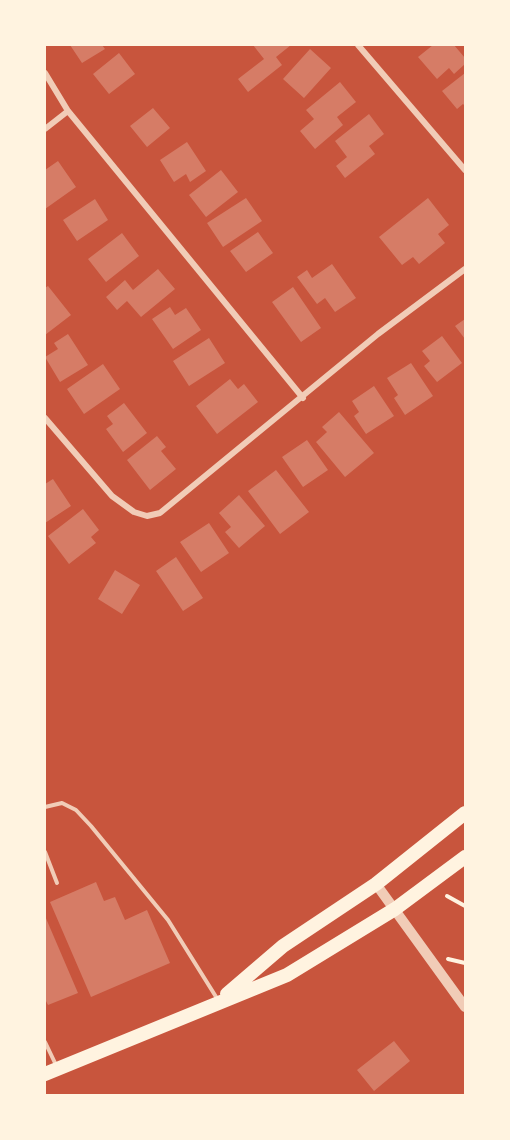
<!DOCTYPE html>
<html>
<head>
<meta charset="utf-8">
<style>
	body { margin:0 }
	#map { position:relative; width:510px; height:1140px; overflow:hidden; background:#c8553d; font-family:"Zilla Slab",serif }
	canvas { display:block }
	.frame { position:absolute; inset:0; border:46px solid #fff3e0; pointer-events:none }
</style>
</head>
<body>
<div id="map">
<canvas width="510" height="1140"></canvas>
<div class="frame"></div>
</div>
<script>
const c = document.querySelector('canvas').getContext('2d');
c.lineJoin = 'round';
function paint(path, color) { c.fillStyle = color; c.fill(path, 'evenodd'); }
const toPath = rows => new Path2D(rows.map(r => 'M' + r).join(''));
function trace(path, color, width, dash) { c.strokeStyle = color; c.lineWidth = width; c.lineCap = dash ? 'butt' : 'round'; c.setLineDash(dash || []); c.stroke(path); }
const building = toPath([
	[70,45,102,45,105,49,82,63],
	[253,45,291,45,276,57,282,65,248,92,238,79,264,59],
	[433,45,454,45,465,58,465,64,454,74,449,68,437,79,418,57],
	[310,49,331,68,304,98,283,79],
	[119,53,135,74,109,94,93,74],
	[465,73,465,106,463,104,457,109,442,91],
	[340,82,356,102,337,117,343,125,315,149,300,131,314,119,306,110],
	[153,108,170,128,147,147,130,126],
	[369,114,384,134,369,146,375,154,345,178,336,166,347,157,335,141],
	[187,142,206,171,190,182,186,174,174,182,160,160],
	[58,161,76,187,45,209,45,170],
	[221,170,238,192,206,217,189,195],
	[246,198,262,221,223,247,207,223],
	[428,198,449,225,438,234,445,243,419,264,413,257,402,265,379,237],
	[95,199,108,220,77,241,63,220],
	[258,232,273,253,246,272,230,251],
	[122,233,139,256,106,282,88,259],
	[332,264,356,298,335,312,325,298,317,304,297,277,307,270,312,278],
	[158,269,175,289,141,317,127,301,117,310,106,297,125,280,133,290],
	[48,286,71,315,45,335,45,288],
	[293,287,321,328,301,342,272,302],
	[170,307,175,315,186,308,201,330,173,349,152,319],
	[465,319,465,339,455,326],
	[68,334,88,365,60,382,45,357,58,349,54,343],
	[442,336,462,363,437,382,424,366,430,361,422,351],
	[209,338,225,363,189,386,173,361],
	[411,363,433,396,405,415,394,398,398,395,387,378],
	[103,364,120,389,84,414,67,389],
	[230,379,238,389,244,384,258,402,217,434,196,406],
	[374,386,394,416,366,434,354,416,359,412,352,401],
	[124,403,147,433,123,452,106,429,113,424,107,416],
	[339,412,374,453,345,477,316,442,327,432,322,427],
	[157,436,166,447,161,451,176,469,150,490,127,460],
	[307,440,328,470,303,487,282,457],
	[276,470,309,512,280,534,248,491],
	[53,479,71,506,45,523,45,484],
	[239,495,265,526,239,548,225,532,231,527,219,513],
	[83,509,99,530,91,537,96,543,69,564,48,536],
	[209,523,229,553,201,572,180,542],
	[176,557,203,598,183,611,156,571],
	[115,570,140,585,122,614,98,599],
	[96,882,104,901,115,897,125,920,147,910,170,963,91,997,50,902],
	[45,916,78,993,48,1005,45,999],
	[394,1041,410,1061,374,1091,357,1070]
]);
const path = toPath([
	[447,896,465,906],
	[448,959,465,963]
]);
const service = toPath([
	[45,807,62,803,76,810,91,826,168,920,218,1000],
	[45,852,57,883],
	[45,1042,56,1065]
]);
const minor = toPath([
	[358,45,465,170],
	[45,73,68,111,303,398],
	[45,129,68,111],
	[45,418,112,496,134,512,147,516,160,513,378,334,465,269]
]);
const tertiary = toPath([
	[376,884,465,1007]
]);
const primary = toPath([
	[227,994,283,946,376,884,465,813],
	[45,1074,287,975,395,909,465,857]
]);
paint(building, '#d67c66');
trace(path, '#fff3e0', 4);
trace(service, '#f1ccb7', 4);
trace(minor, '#f1ccb7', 6);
trace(tertiary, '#f1ccb7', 10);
trace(primary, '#fff3e0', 14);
</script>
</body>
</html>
